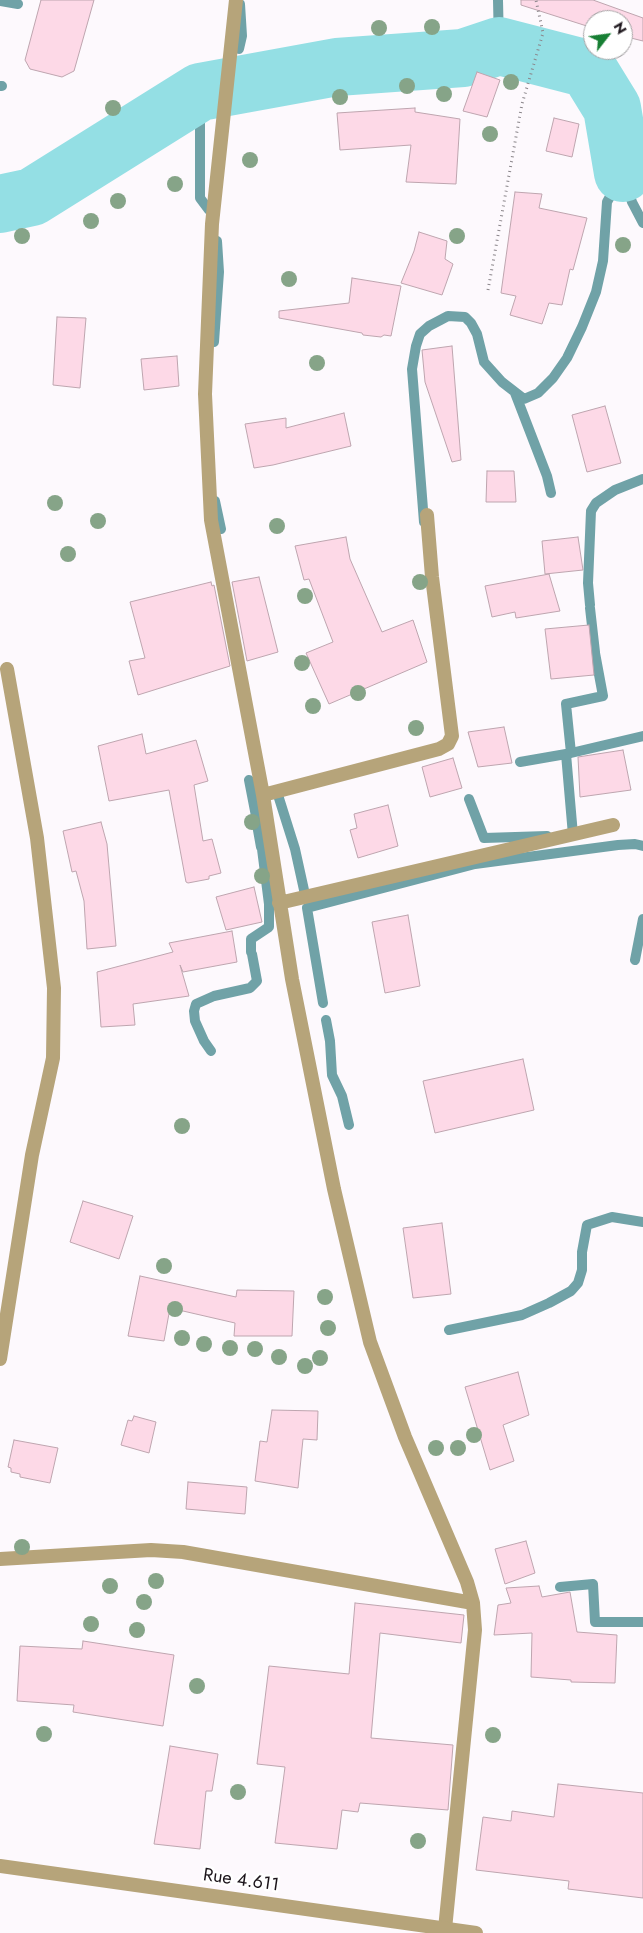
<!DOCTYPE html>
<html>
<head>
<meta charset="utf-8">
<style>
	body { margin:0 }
	#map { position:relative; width:643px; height:1933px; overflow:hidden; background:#fdf9fd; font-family:Jost,sans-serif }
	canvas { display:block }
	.north { position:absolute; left:583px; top:10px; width:50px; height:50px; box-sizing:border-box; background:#fff; border:1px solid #a4a1a3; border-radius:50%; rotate:60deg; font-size:14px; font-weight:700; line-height:20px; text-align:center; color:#1b141a }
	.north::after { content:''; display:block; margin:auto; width:18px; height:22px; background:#177f34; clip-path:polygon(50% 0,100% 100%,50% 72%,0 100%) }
</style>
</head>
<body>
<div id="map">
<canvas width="643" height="1933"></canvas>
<div class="north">N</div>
</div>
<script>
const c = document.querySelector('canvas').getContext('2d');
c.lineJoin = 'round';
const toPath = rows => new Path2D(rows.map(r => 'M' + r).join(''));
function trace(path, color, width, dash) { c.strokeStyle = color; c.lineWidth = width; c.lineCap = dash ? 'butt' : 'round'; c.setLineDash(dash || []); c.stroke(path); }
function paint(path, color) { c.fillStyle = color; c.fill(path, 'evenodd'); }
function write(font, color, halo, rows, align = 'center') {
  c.font = font + ' Jost,sans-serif'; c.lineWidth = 5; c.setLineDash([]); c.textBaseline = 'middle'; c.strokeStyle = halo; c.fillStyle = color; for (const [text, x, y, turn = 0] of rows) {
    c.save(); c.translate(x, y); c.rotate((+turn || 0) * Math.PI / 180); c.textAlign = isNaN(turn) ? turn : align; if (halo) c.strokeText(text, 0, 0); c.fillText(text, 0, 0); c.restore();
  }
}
const stream = toPath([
	[498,0,499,46],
	[0,1,18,4],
	[239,49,242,36,240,4],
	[0,86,2,86],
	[200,92,200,198,209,210],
	[623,173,632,202,643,223],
	[214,342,219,272,217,241],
	[515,393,547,476,551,493],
	[215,501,221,529],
	[424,522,412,369,416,346,420,334,429,326,448,316,465,317,471,323,477,334,484,362,502,382,524,399,538,393,553,378,567,358,582,327,596,292,603,261,607,202,623,173],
	[590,605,588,583,591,511,596,503,615,490,643,479],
	[590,608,595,652],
	[595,653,603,696,566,704,571,753,643,736],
	[520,762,566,754,573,835,567,835],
	[249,780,256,816],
	[278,795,295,849,304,890],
	[469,799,484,838,547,836],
	[256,819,261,847],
	[251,952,251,939,269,927,269,904,262,849],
	[635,960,643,919],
	[323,1003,307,908,475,864,618,845,635,844,643,846],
	[326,1020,330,1041,332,1075,342,1096,349,1125],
	[211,1051,204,1041,195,1021,194,1011,196,1004,214,996,250,988,257,981,252,954],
	[449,1330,522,1315,549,1303,571,1291,578,1283,582,1270,582,1252,587,1225,612,1217,643,1222],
	[560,1587,593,1584,595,1622,643,1622]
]);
const river = toPath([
	[0,204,32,197,200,92,337,67,463,58,499,46,588,69,612,108,623,173]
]);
const building = toPath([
	[41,0,94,0,74,71,62,77,30,69,25,60,41,0],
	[521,0,593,0,643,18,643,41,623,36,623,20,593,20,593,28,521,5,521,0],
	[477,72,500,80,487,117,463,111,477,72],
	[415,108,415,112,460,119,456,184,406,182,411,145,340,150,337,113,415,108],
	[554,118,579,124,572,157,546,151,554,118],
	[515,192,542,194,539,208,587,218,573,270,570,269,562,305,549,303,542,324,510,315,516,296,501,293,515,192],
	[419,232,447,241,445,259,453,264,442,295,401,283,414,251,419,232],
	[352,278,401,286,391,336,384,335,381,337,363,335,362,333,279,318,279,311,349,303,352,278],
	[57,317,86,318,80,388,53,385,57,317],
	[452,346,461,460,452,462,425,382,422,350,452,346],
	[177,356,179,386,144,390,141,359,177,356],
	[605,406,621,463,587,472,572,415,605,406],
	[344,413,351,446,273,465,254,468,245,424,286,418,286,428,344,413],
	[487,471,514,471,516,502,486,502,487,471],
	[346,537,350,559,382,632,413,620,427,662,329,704,306,653,333,642,309,579,304,580,295,546,346,537],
	[578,537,583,570,545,574,542,541,578,537],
	[549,574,560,611,516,618,515,612,492,617,485,586,549,574],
	[259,577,278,652,247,661,232,582,259,577],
	[211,582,212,586,214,585,230,666,138,695,129,661,145,658,130,602,211,582],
	[589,625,594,675,551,679,545,629,589,625],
	[504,727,512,763,478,767,468,732,504,727],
	[142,734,146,754,196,740,208,781,194,785,203,841,212,839,221,873,209,876,209,879,188,883,186,882,169,790,109,801,98,746,142,734],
	[623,750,631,790,580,797,578,757,623,750],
	[453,758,462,788,430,797,422,767,453,758],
	[388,805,398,846,358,858,350,830,357,828,354,814,388,805],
	[101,822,107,844,116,946,87,949,84,901,76,871,72,872,63,831,101,822],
	[254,887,262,922,226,930,216,897,254,887],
	[408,915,420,986,385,993,372,922,408,915],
	[232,931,237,962,183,972,180,965,189,996,133,1004,135,1025,101,1027,97,972,173,952,169,943,232,931],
	[523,1059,534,1110,435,1133,423,1081,523,1059],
	[83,1201,133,1216,119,1259,70,1242,83,1201],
	[442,1223,451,1294,413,1298,403,1228,442,1223],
	[140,1276,236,1297,237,1290,294,1291,292,1336,234,1336,235,1323,170,1308,164,1341,128,1336,140,1276],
	[518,1372,529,1415,503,1425,514,1461,490,1470,465,1387,518,1372],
	[272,1410,318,1411,317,1440,303,1439,298,1488,255,1481,260,1441,267,1442,272,1410],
	[134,1416,156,1422,149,1453,121,1445,128,1420,132,1421,134,1416],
	[14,1440,58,1448,50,1483,20,1477,20,1474,11,1472,11,1468,8,1467,14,1440],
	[188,1482,247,1487,245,1514,186,1509,188,1482],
	[526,1541,535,1573,505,1584,495,1549,526,1541],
	[539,1586,542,1597,570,1592,577,1632,617,1635,615,1683,571,1682,571,1680,531,1677,532,1633,494,1635,498,1605,511,1603,506,1588,539,1586],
	[355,1603,464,1615,461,1643,380,1633,371,1738,453,1745,448,1810,360,1803,358,1812,342,1810,337,1849,275,1843,285,1767,257,1764,269,1666,349,1674,355,1603],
	[83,1641,174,1655,163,1726,73,1712,74,1705,17,1701,20,1646,82,1649,83,1641],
	[170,1746,218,1754,212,1791,206,1791,200,1849,154,1844,170,1746],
	[558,1784,643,1793,643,1898,568,1889,569,1881,476,1870,483,1817,511,1821,512,1811,554,1817,558,1784]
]);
const path = toPath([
	[488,290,522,104,543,33,536,0]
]);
const minor = toPath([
	[236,0,212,224,205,394,211,520,263,795,292,979,334,1189,370,1342,405,1437,467,1582,473,1603,475,1630,445,1929],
	[263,795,439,749,448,744,452,736,432,577,427,515],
	[279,903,613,825],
	[0,1359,32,1155,53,1058,54,988,37,838,7,669],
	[0,1559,151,1550,183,1552,473,1603]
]);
const tertiary = toPath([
	[0,1866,476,1933]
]);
const trees = [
	[432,27],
	[379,28],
	[511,82],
	[407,86],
	[444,94],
	[340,97],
	[113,108],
	[490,134],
	[250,160],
	[175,184],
	[118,201],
	[91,221],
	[22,236],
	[457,236],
	[623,245],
	[289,279],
	[317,363],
	[55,503],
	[98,521],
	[277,526],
	[68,554],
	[420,582],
	[305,596],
	[302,663],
	[358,693],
	[313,706],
	[416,728],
	[252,822],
	[262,876],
	[182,1126],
	[164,1266],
	[325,1297],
	[175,1309],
	[328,1328],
	[182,1338],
	[204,1344],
	[230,1348],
	[255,1349],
	[279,1357],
	[320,1358],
	[305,1366],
	[474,1435],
	[436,1448],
	[458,1448],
	[22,1547],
	[156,1581],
	[110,1586],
	[144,1602],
	[91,1624],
	[137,1630],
	[197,1686],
	[44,1734],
	[493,1735],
	[238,1792],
	[418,1841]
];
const streetNames = [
	["Rue 4.611",241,1881,8]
];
trace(stream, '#70a2a7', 10);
trace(river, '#94dfe4', 58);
paint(building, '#fdd9e7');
trace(building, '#bea5af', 1);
trace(path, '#8b868b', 3, [1, 4]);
trace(minor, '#b6a47a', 14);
trace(tertiary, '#b6a47a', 14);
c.fillStyle = '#86a488';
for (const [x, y] of trees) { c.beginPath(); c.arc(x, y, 8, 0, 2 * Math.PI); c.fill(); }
write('18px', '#1b141a', '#fff', streetNames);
</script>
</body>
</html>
